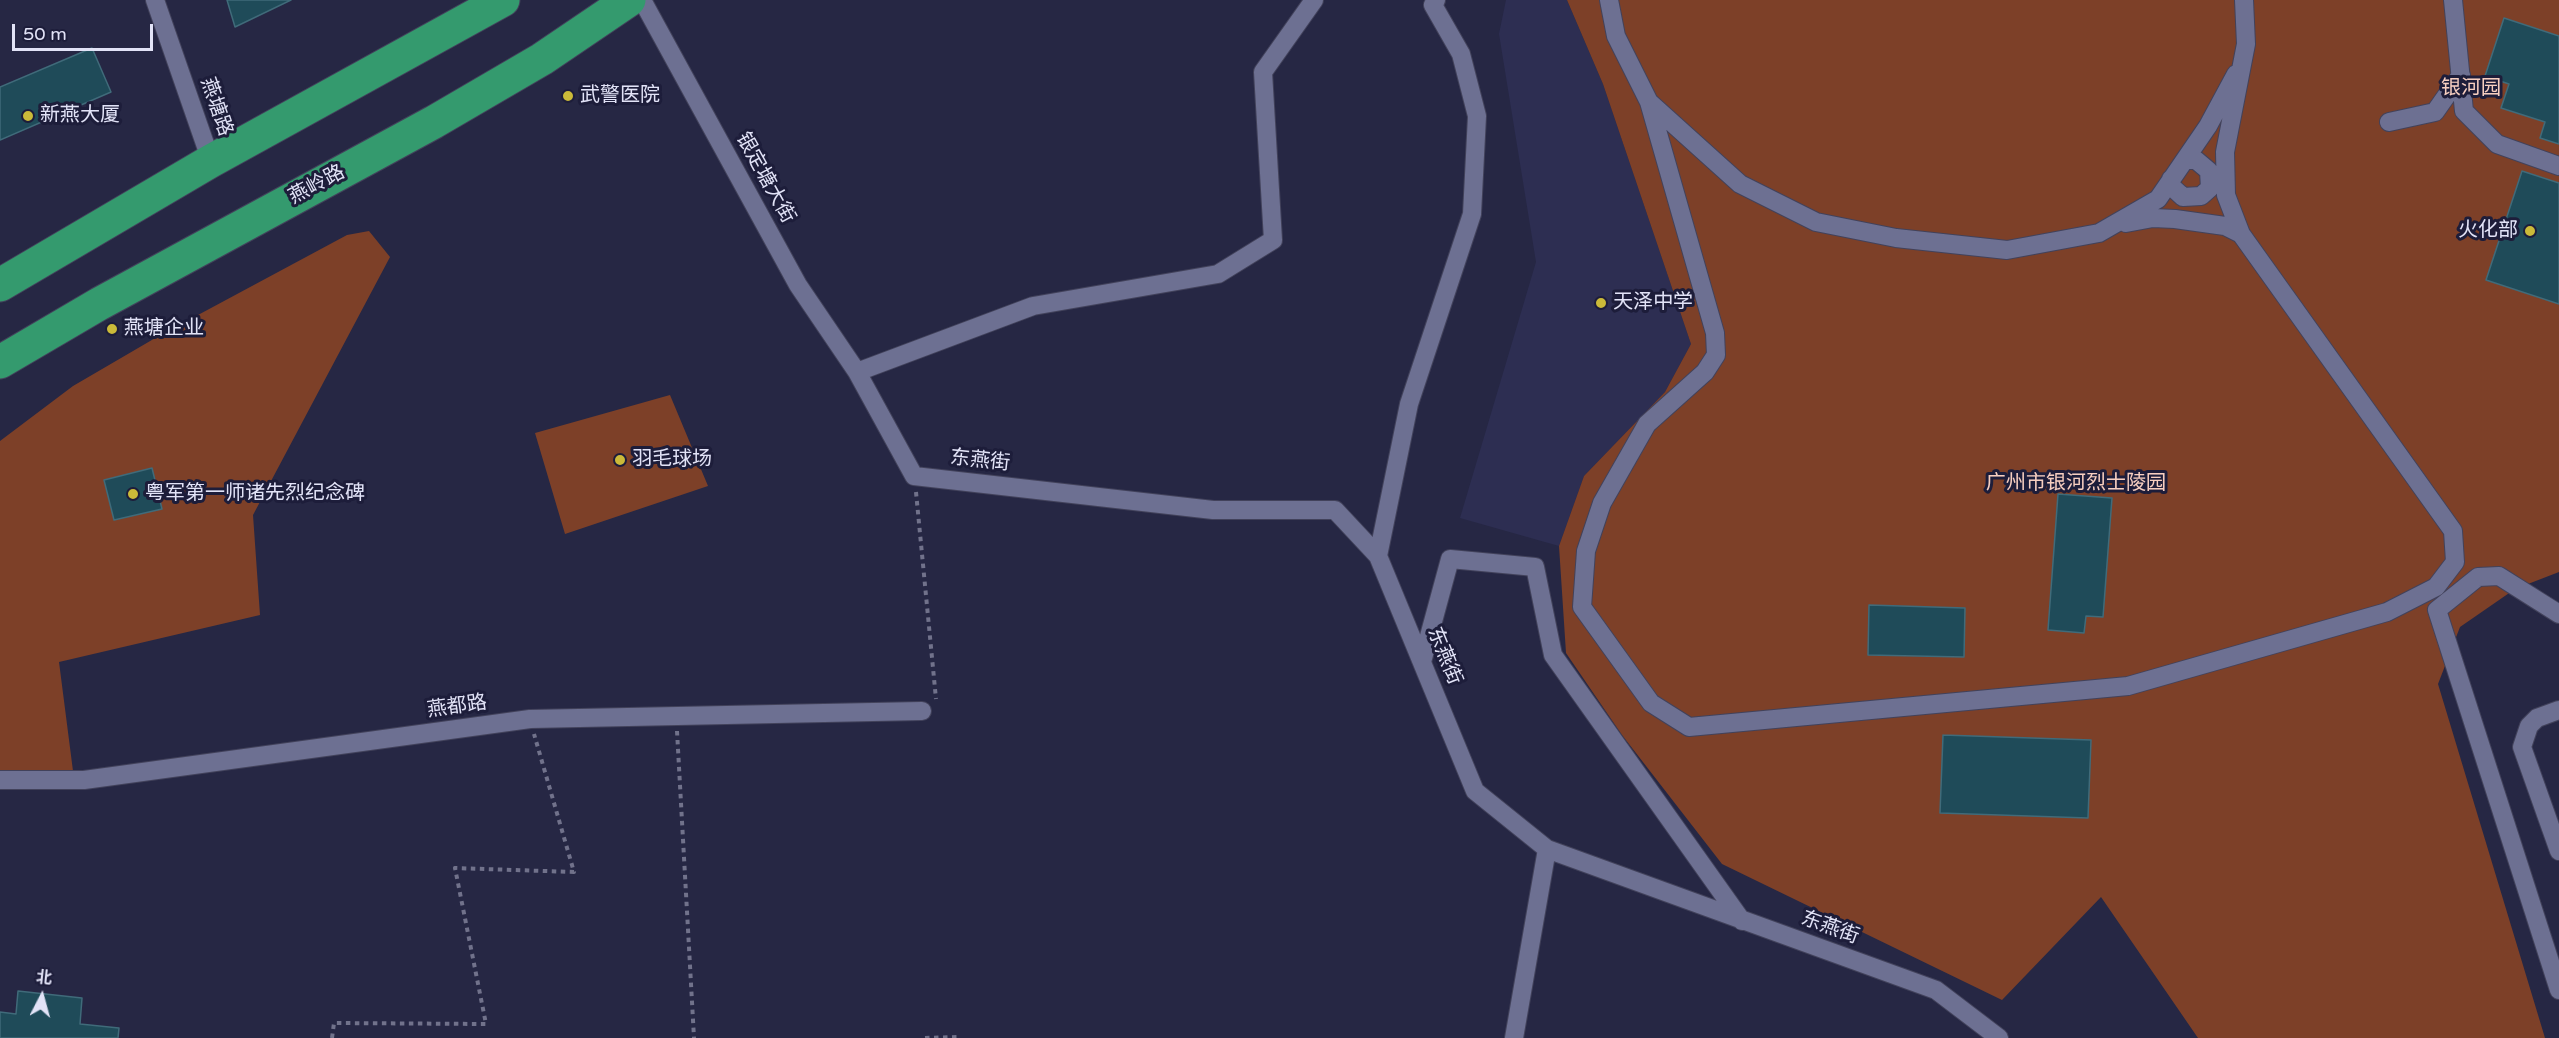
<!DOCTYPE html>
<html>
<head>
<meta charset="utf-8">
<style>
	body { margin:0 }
	#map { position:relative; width:2559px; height:1038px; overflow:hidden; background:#262744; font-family:"Varela Round","Noto Sans SC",sans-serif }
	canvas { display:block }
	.north { position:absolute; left:12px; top:966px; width:60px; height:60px; -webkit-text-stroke:4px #1d1d3a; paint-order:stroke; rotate:6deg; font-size:16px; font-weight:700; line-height:24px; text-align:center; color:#e2e3f7 }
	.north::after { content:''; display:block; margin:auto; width:21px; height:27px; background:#e2e3f7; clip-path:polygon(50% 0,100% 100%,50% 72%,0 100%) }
	.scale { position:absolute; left:12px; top:24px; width:141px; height:27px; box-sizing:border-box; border:3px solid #e2e3f7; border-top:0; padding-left:8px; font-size:18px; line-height:21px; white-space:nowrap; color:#e2e3f7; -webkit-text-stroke:4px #1d1d3a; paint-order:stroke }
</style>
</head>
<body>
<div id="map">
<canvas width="2559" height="1038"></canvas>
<div class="north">北</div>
<div class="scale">50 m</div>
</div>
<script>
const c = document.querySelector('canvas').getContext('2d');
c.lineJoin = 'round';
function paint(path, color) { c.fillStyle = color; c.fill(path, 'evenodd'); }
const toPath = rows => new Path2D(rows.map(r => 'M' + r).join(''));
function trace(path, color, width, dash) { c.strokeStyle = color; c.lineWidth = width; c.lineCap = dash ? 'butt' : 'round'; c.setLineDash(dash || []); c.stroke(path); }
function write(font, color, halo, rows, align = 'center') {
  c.font = font + ' "Varela Round","Noto Sans SC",sans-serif'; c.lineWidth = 6; c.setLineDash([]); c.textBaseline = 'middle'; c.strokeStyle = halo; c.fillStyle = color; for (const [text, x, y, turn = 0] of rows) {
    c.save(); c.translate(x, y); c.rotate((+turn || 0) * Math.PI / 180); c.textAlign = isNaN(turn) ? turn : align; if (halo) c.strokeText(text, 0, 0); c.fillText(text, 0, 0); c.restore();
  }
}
const built = toPath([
	[1506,0,1567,0,1603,84,1691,344,1665,392,1584,476,1559,546,1460,518,1536,262,1499,34]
]);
const green = toPath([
	[1567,0,2559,0,2559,572,2515,589,2460,627,2438,684,2545,1038,2198,1038,2101,897,2002,1000,1722,864,1622,735,1566,653,1559,546,1584,476,1665,392,1691,344,1603,84],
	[369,231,390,257,253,515,260,615,59,662,73,771,0,775,0,441,73,386,157,337,347,235],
	[670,395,708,486,565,534,535,433]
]);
const building = toPath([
	[227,0,291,0,235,27,227,0],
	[2504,18,2559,36,2559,144,2540,138,2545,122,2501,108,2509,84,2485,76,2504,18],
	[92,48,111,92,0,140,0,87,92,48],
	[2522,171,2559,183,2559,304,2486,280,2522,171],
	[152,468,162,509,114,520,104,480,152,468],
	[2058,494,2112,498,2103,617,2086,616,2084,633,2048,630,2058,494],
	[1869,605,1965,608,1964,657,1868,655,1869,605],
	[1943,735,2091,740,2088,818,1940,813,1943,735],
	[18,991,82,998,80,1024,119,1028,118,1038,0,1038,0,1012,16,1014,18,991]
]);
const path = toPath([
	[916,492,936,699],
	[677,731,694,1038],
	[332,1038,334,1023,486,1024,455,868,574,872,534,734],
	[925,1038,958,1037]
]);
const street = toPath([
	[155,0,211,161],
	[642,0,798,285,857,372,914,476,1213,510,1335,510,1378,556,1475,791,1547,849,1936,990,1999,1038],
	[1609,0,1616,36,1649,102,1715,333,1716,355,1705,372,1647,424,1602,503,1586,551,1582,607,1651,703,1689,727,2128,686,2387,612,2436,587,2455,562,2453,531,2241,234,2226,195,2225,152,2246,44,2244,0],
	[2453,0,2464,111,2497,144,2559,166],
	[1649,102,1740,184,1816,222,1896,238,2007,250,2099,233,2158,199,2208,126,2236,74],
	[2389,122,2435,112,2461,75],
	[2171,179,2172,187,2183,197,2201,196,2210,188,2209,171,2196,160,2185,160],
	[2126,223,2153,218,2175,219,2225,226,2241,234],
	[857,372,1033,306,1218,274,1273,240,1263,72,1314,0],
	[1378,556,1409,404,1472,214,1477,116,1461,54,1433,5,1436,0],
	[2559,614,2499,576,2478,577,2437,610,2559,990],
	[1422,662,1450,559,1535,567,1553,655,1742,921],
	[2559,710,2537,718,2529,726,2522,747,2559,851],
	[0,780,84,780,530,719,922,711],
	[1514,1038,1547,849]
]);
const highway = toPath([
	[0,285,211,161,503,0],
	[0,362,99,304,434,122,542,59,629,0]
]);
const markers = [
	[568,96,6,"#cbba39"],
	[28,116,6,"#cbba39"],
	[2530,231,6,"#cbba39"],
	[1601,303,6,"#cbba39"],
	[112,329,6,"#cbba39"],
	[620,460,6,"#cbba39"],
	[133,494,6,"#cbba39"]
];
const parkNames = [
	["银河园",2471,89],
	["广州市银河烈士陵园",2076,484]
];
const poiNames = [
	["武警医院",580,96],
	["新燕大厦",40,116],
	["火化部",2518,231,"right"],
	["天泽中学",1613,303],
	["燕塘企业",124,329],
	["羽毛球场",632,460],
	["粤军第一师诸先烈纪念碑",145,494]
];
const streetNames = [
	["燕塘路",216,107,71],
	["银定塘大街",765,178,61],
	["燕岭路",317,185,-28],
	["东燕街",980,461,6],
	["东燕街",1444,656,68],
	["燕都路",457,707,-8],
	["东燕街",1830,928,20]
];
paint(built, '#2d2e52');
paint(green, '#7d4028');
paint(building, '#1f4b59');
trace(building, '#406b7a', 1.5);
trace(street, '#42425b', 20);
trace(highway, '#42425b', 35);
trace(path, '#71728b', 4, [4.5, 4.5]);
trace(street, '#6d7092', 18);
trace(highway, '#349a6e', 33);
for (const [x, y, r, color] of markers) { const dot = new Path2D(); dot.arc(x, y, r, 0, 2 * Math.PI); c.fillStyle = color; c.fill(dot); trace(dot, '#1d1d3a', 2); }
write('20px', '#f8cfc0', '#1d1d3a', parkNames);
write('20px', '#e2e3f7', '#1d1d3a', poiNames, 'left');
write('20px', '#e2e3f7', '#1d1d3a', streetNames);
</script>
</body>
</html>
